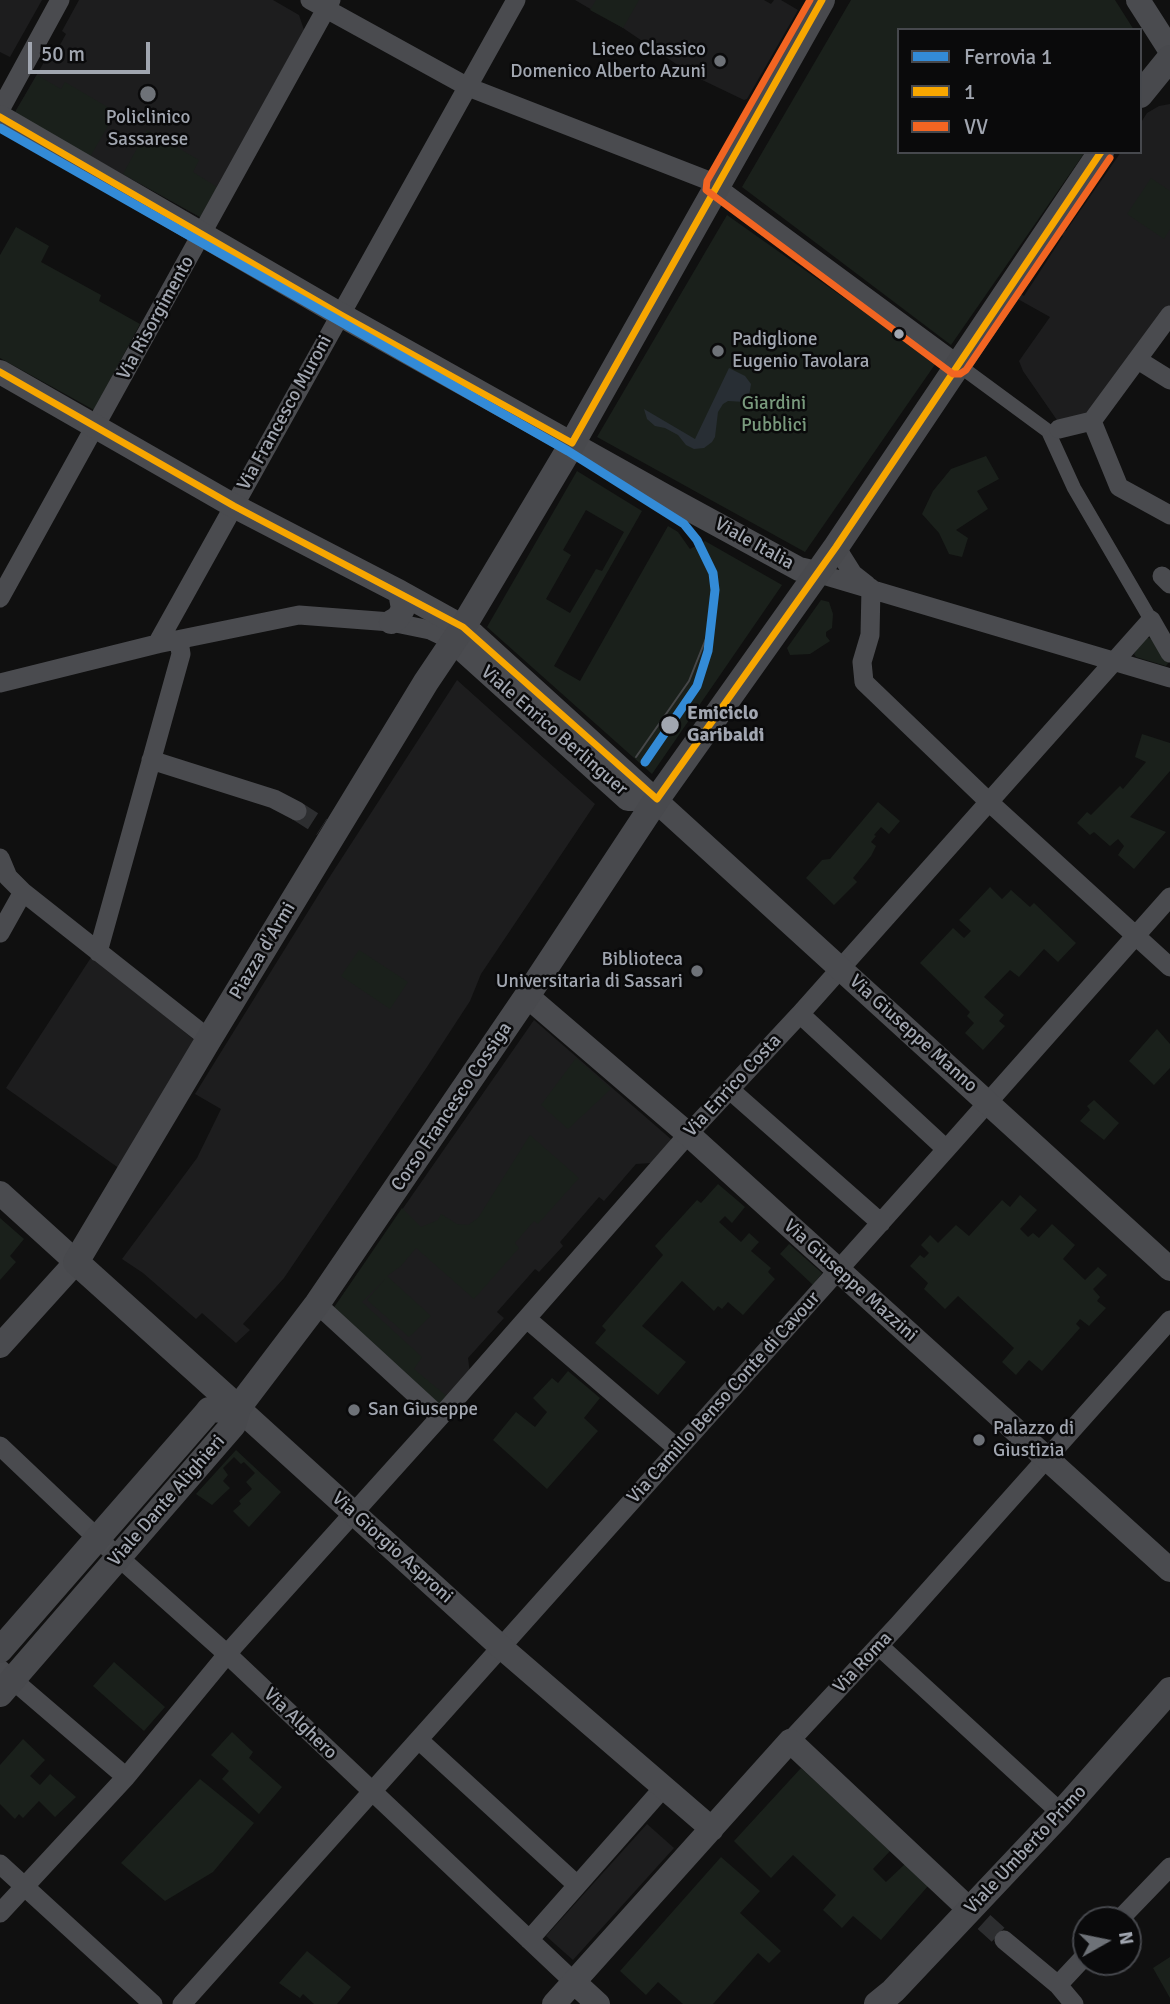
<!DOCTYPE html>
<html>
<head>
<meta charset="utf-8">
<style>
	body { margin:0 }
	#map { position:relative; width:1170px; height:2004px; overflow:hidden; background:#101010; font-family:Signika,sans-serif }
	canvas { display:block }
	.legend { position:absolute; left:897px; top:28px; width:245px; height:126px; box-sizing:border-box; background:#0a0a0b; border:2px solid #46484d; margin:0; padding:9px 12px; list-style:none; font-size:21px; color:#a1a6b0 }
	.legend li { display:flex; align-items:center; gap:14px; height:35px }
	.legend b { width:35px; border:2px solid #46484d }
	.north { position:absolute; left:1072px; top:1906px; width:70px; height:70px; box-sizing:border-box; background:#0a0a0b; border:2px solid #46484d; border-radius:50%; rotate:81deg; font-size:19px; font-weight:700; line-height:28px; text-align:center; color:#a1a6b0 }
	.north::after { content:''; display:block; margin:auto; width:24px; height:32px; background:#6e7278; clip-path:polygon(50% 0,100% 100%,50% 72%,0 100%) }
	.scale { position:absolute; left:28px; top:42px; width:122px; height:32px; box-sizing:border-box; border:4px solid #a1a6b0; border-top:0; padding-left:9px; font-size:21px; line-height:24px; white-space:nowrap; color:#a1a6b0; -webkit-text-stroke:5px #0a0a0b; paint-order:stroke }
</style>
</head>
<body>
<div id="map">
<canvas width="1170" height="2004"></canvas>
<ul class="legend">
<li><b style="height:9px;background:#338bd7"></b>Ferrovia 1</li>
<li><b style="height:9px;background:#f7a600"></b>1</li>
<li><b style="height:9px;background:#f26522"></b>VV</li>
</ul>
<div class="north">N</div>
<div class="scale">50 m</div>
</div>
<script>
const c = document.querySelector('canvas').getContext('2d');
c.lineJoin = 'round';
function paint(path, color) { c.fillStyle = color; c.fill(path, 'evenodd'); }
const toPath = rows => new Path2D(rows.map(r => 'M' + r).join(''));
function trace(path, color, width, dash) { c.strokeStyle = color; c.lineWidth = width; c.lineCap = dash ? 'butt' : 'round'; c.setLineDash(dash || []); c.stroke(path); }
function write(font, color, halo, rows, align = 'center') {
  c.font = font + ' Signika,sans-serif'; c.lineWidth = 5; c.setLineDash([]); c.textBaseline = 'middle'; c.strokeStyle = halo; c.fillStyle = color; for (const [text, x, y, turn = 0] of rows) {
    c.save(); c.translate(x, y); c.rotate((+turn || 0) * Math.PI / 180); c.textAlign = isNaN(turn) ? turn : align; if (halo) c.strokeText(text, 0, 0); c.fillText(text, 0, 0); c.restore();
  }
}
const built = toPath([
	[0,0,42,0,10,57,0,52],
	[79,0,273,0,299,15,304,30,200,217,14,114,51,50,56,52,66,34,62,31],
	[575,0,764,0,771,4,774,0,781,0,798,10,747,99,744,100,694,76,623,28],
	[1170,104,1170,305,1126,371,1087,417,1059,423,1023,371,1019,361,1050,317,1016,298,1019,293,1024,296,1063,236,1061,234,1064,230,1066,231,1121,152,1140,152,1140,124,1147,113,1159,106],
	[457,680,595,804,481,974,470,1001,427,1067,284,1278,243,1324,250,1330,236,1343,202,1313,196,1319,143,1273,122,1259,197,1158,221,1109,195,1094,327,881],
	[92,956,198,1043,120,1169,6,1088],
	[534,1020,672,1140,651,1163,636,1164,604,1201,599,1197,560,1242,563,1246,539,1272,535,1269,497,1312,504,1318,468,1358,470,1374,442,1407,333,1309],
	[647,1824,674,1848,573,1960,546,1936]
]);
const green = toPath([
	[596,0,639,0,623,28,590,10],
	[851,0,1115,0,1134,30,899,30,899,152,1085,152,951,345,742,187],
	[37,75,61,89,65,82,116,112,90,157,14,114],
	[147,130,199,160,193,172,217,187,200,217,123,174],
	[1151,178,1170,191,1170,229,1164,239,1127,214],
	[727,215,936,363,805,552,597,437],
	[16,227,49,246,41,262,101,295,99,301,140,324,94,410,0,358,0,255],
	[986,456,999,479,977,491,988,509,956,530,968,538,962,557,949,554,939,533,922,514,933,491,951,469],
	[577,471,642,511,554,666,580,681,668,526,678,532,690,549,705,541,782,585,652,774,487,627],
	[586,510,624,532,602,571,596,569,570,613,546,599,571,555,563,550],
	[821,600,829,602,833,614,832,628,826,632,826,636,830,641,810,654,790,655,787,648],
	[1145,637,1156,640,1169,662,1166,666,1136,657,1134,654],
	[1142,734,1170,743,1170,771,1130,817,1166,832,1134,869,1118,855,1124,846,1118,839,1110,846,1094,832,1090,835,1077,823,1087,812,1091,815,1120,786,1123,789,1146,762,1135,757],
	[878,802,900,821,889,834,881,827,874,835,876,836,871,842,876,846,871,856,853,878,857,882,834,905,806,878,822,860,830,859],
	[990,887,1002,899,1011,890,1030,907,1034,903,1076,943,1058,962,1044,949,1019,977,1010,970,984,997,1004,1015,999,1021,1005,1026,983,1050,965,1033,974,1023,967,1016,970,1012,920,963,953,928,964,938,971,931,959,920],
	[359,950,408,982,390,1009,341,976],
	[1157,1029,1170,1044,1170,1068,1154,1085,1129,1061],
	[576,1058,611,1089,568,1129,541,1105],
	[1094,1100,1119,1123,1104,1140,1080,1121,1090,1110,1087,1106],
	[530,1135,579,1178,538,1224,534,1221,515,1243,519,1248,474,1299,416,1248,401,1266,387,1276,431,1316,409,1337,367,1300,385,1279,362,1302,422,1357,414,1369,449,1398,442,1407,333,1309,402,1208,421,1227,438,1220,441,1214,457,1224,468,1225,478,1218],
	[718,1184,745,1207,732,1223,725,1216,719,1222,741,1242,749,1233,759,1242,751,1251,771,1268,768,1272,775,1279,743,1315,728,1302,722,1309,718,1306,714,1311,682,1281,642,1326,686,1362,658,1395,595,1343,606,1330,602,1326,663,1255,655,1246,697,1200,701,1203],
	[1020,1195,1037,1210,1020,1229,1028,1237,1033,1233,1039,1238,1052,1224,1075,1245,1063,1259,1085,1280,1098,1267,1107,1275,1093,1289,1100,1297,1097,1301,1106,1308,1089,1326,1080,1319,1076,1324,1080,1328,1042,1371,1029,1360,1016,1375,1002,1362,1014,1348,958,1296,945,1309,924,1289,928,1283,910,1266,920,1255,924,1258,929,1253,921,1245,930,1235,938,1243,956,1225,969,1236,1002,1200,1010,1207],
	[0,1218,24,1239,10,1256,16,1262,0,1280],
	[789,1244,822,1273,813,1285,780,1254],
	[568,1371,600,1398,584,1418,598,1431,547,1489,493,1440,516,1412,535,1427,547,1412,533,1398,552,1378,558,1383],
	[236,1450,281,1492,249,1527,233,1511,241,1504,239,1501,252,1489,246,1482,255,1473,244,1462,241,1464,234,1457,223,1468,228,1475,223,1481,230,1488,212,1505,196,1494],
	[114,1662,165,1707,144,1731,93,1686],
	[232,1732,253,1752,249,1758,282,1787,259,1814,222,1779,229,1771,211,1755],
	[23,1739,45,1760,30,1776,40,1785,50,1774,76,1797,55,1817,39,1801,23,1818,19,1814,15,1819,0,1804,0,1765],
	[801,1768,890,1851,873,1869,886,1882,905,1864,928,1886,881,1940,853,1916,842,1928,823,1910,836,1895,793,1855,771,1878,734,1841],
	[200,1779,254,1823,213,1872,165,1901,121,1863],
	[721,1857,760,1891,740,1913,781,1951,769,1963,758,1953,713,2004,683,2004,658,1982,646,1995,620,1971],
	[307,1951,351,1987,337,2004,314,2004,303,1994,300,1998,279,1983],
	[1170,1957,1170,1998,1153,1968]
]);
const water = toPath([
	[729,368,745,376,751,384,749,396,745,402,728,401,723,404,718,412,715,437,712,442,704,448,694,449,686,445,678,435,665,428,655,426,647,419,644,409,695,439]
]);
const minorTunnel = toPath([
	[297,811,322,827],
	[984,1922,1004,1940]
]);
const pedestrian = toPath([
	[957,364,1048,431,1074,488,1151,620]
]);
const minor = toPath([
	[310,0,468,87,707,180,957,364],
	[0,110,60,0],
	[1138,360,1170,380],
	[1092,421,1119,487,1170,515],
	[1059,429,1092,421,1170,315],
	[836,547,853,574,867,585],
	[816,573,1170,678],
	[1162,576,1170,584],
	[871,588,870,635,862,662,864,682,989,802,1170,967],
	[0,598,331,0],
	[157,644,516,0],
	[0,683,157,644,299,615,391,622,430,630,453,641],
	[151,760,274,799,297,811],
	[0,858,8,877,23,892,209,1039],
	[0,933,23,892],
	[98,952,181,654,179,641],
	[800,1014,946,1149],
	[729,1089,881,1223],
	[317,1304,440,1417],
	[527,1319,678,1449],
	[0,1446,96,1537,227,1654,574,1982],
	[879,1646,1061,1813],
	[0,1669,126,1777],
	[420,1741,577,1885],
	[790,1741,898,1625,1170,1320],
	[0,1864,153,2004],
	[0,1913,126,1777,234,1646,440,1417,691,1131,800,1014,1151,620,1170,653],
	[1119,1920,1170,1867],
	[529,1940,664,1787],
	[1004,1940,1058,1985,1074,2004],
	[1058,1985,1086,1955],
	[182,2004,951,1144,1170,897]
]);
const tertiary = toPath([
	[1138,0,1170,50],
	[0,117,341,315,665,496,799,569,816,573],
	[0,372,234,506,400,592,463,627,474,635,1170,1269],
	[391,622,398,618,403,609,400,592],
	[453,641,628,799,657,799],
	[527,996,688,1134,1170,1570],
	[0,1193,76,1262,0,1346],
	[238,1408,501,1647,712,1829],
	[574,1982,598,2004],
	[554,2004,790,1741,970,1910]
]);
const secondary = toPath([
	[1140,95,1170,58],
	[238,1408,76,1262,209,1039,426,682,463,627,568,451,822,0],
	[0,1650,205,1415,209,1410,238,1408],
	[0,1694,233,1425,238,1408,317,1304,527,996,657,799,836,547,1101,152],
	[877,2004,893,1991,1061,1813,1170,1690]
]);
const tram = toPath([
	[636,757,689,681,711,626]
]);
const bus1 = toPath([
	[0,117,341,315,572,443,822,0],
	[0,372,234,506,463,627,657,799,836,547,1101,152]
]);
const bus2 = toPath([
	[810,0,707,181,706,190,953,374,960,374,966,370,1110,158]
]);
const rail1 = toPath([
	[0,128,568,451,684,524,697,540,713,573,715,590,708,651,697,686,645,762]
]);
const markers = [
	[720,61,7,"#6e7278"],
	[148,94,9,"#6e7278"],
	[899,334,6,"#a1a6b0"],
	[718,351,7,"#6e7278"],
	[670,725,10,"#a1a6b0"],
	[697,971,7,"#6e7278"],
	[354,1410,7,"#6e7278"],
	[979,1440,7,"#6e7278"]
];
const poiNames = [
	["Liceo Classico",706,50,"right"],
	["Domenico Alberto Azuni",706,72,"right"],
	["Policlinico",148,118,"center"],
	["Sassarese",148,140,"center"],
	["Padiglione",732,340],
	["Eugenio Tavolara",732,362],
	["Biblioteca",683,960,"right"],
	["Universitaria di Sassari",683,982,"right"],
	["San Giuseppe",368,1410],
	["Palazzo di",993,1429],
	["Giustizia",993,1451]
];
const streetNames = [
	["Via Risorgimento",156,318,-61],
	["Via Francesco Muroni",285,413,-61],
	["Viale Italia",754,544,29],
	["Viale Enrico Berlinguer",554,731,41],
	["Piazza d'Armi",263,951,-59],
	["Via Giuseppe Manno",913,1034,42],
	["Via Enrico Costa",733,1086,-47],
	["Corso Francesco Cossiga",452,1107,-56],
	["Via Giuseppe Mazzini",850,1281,42],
	["Via Camillo Benso Conte di Cavour",724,1398,-48],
	["Viale Dante Alighieri",167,1501,-49],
	["Via Giorgio Asproni",392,1548,42],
	["Via Roma",863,1663,-47],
	["Via Alghero",300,1724,44],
	["Viale Umberto Primo",1026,1850,-47]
];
const parkNames = [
	["Giardini",774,404],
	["Pubblici",774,426]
];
const stopNames = [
	["Emiciclo",687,714],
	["Garibaldi",687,736]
];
paint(built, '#1d1d1e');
paint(green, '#1a201b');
paint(water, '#282e34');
trace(minorTunnel, '#2d2e30', 19, [19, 10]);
trace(pedestrian, '#4a4b4f', 14);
trace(minor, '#4a4b4f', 19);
trace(tertiary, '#4a4b4f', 24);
trace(secondary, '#48494d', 26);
trace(tram, '#464749', 2);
trace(bus1, '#f7a600', 7);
trace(bus2, '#f26522', 7);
trace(rail1, '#338bd7', 9);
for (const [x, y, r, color] of markers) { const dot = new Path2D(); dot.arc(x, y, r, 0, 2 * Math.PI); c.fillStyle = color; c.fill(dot); trace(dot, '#0a0a0b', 2.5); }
write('19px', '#a1a6b0', '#0a0a0b', poiNames, 'left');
write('19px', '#a1a6b0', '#0a0a0b', streetNames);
write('19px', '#799a7d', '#0a0a0b', parkNames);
write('bold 19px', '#a1a6b0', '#0a0a0b', stopNames, 'left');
</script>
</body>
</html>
